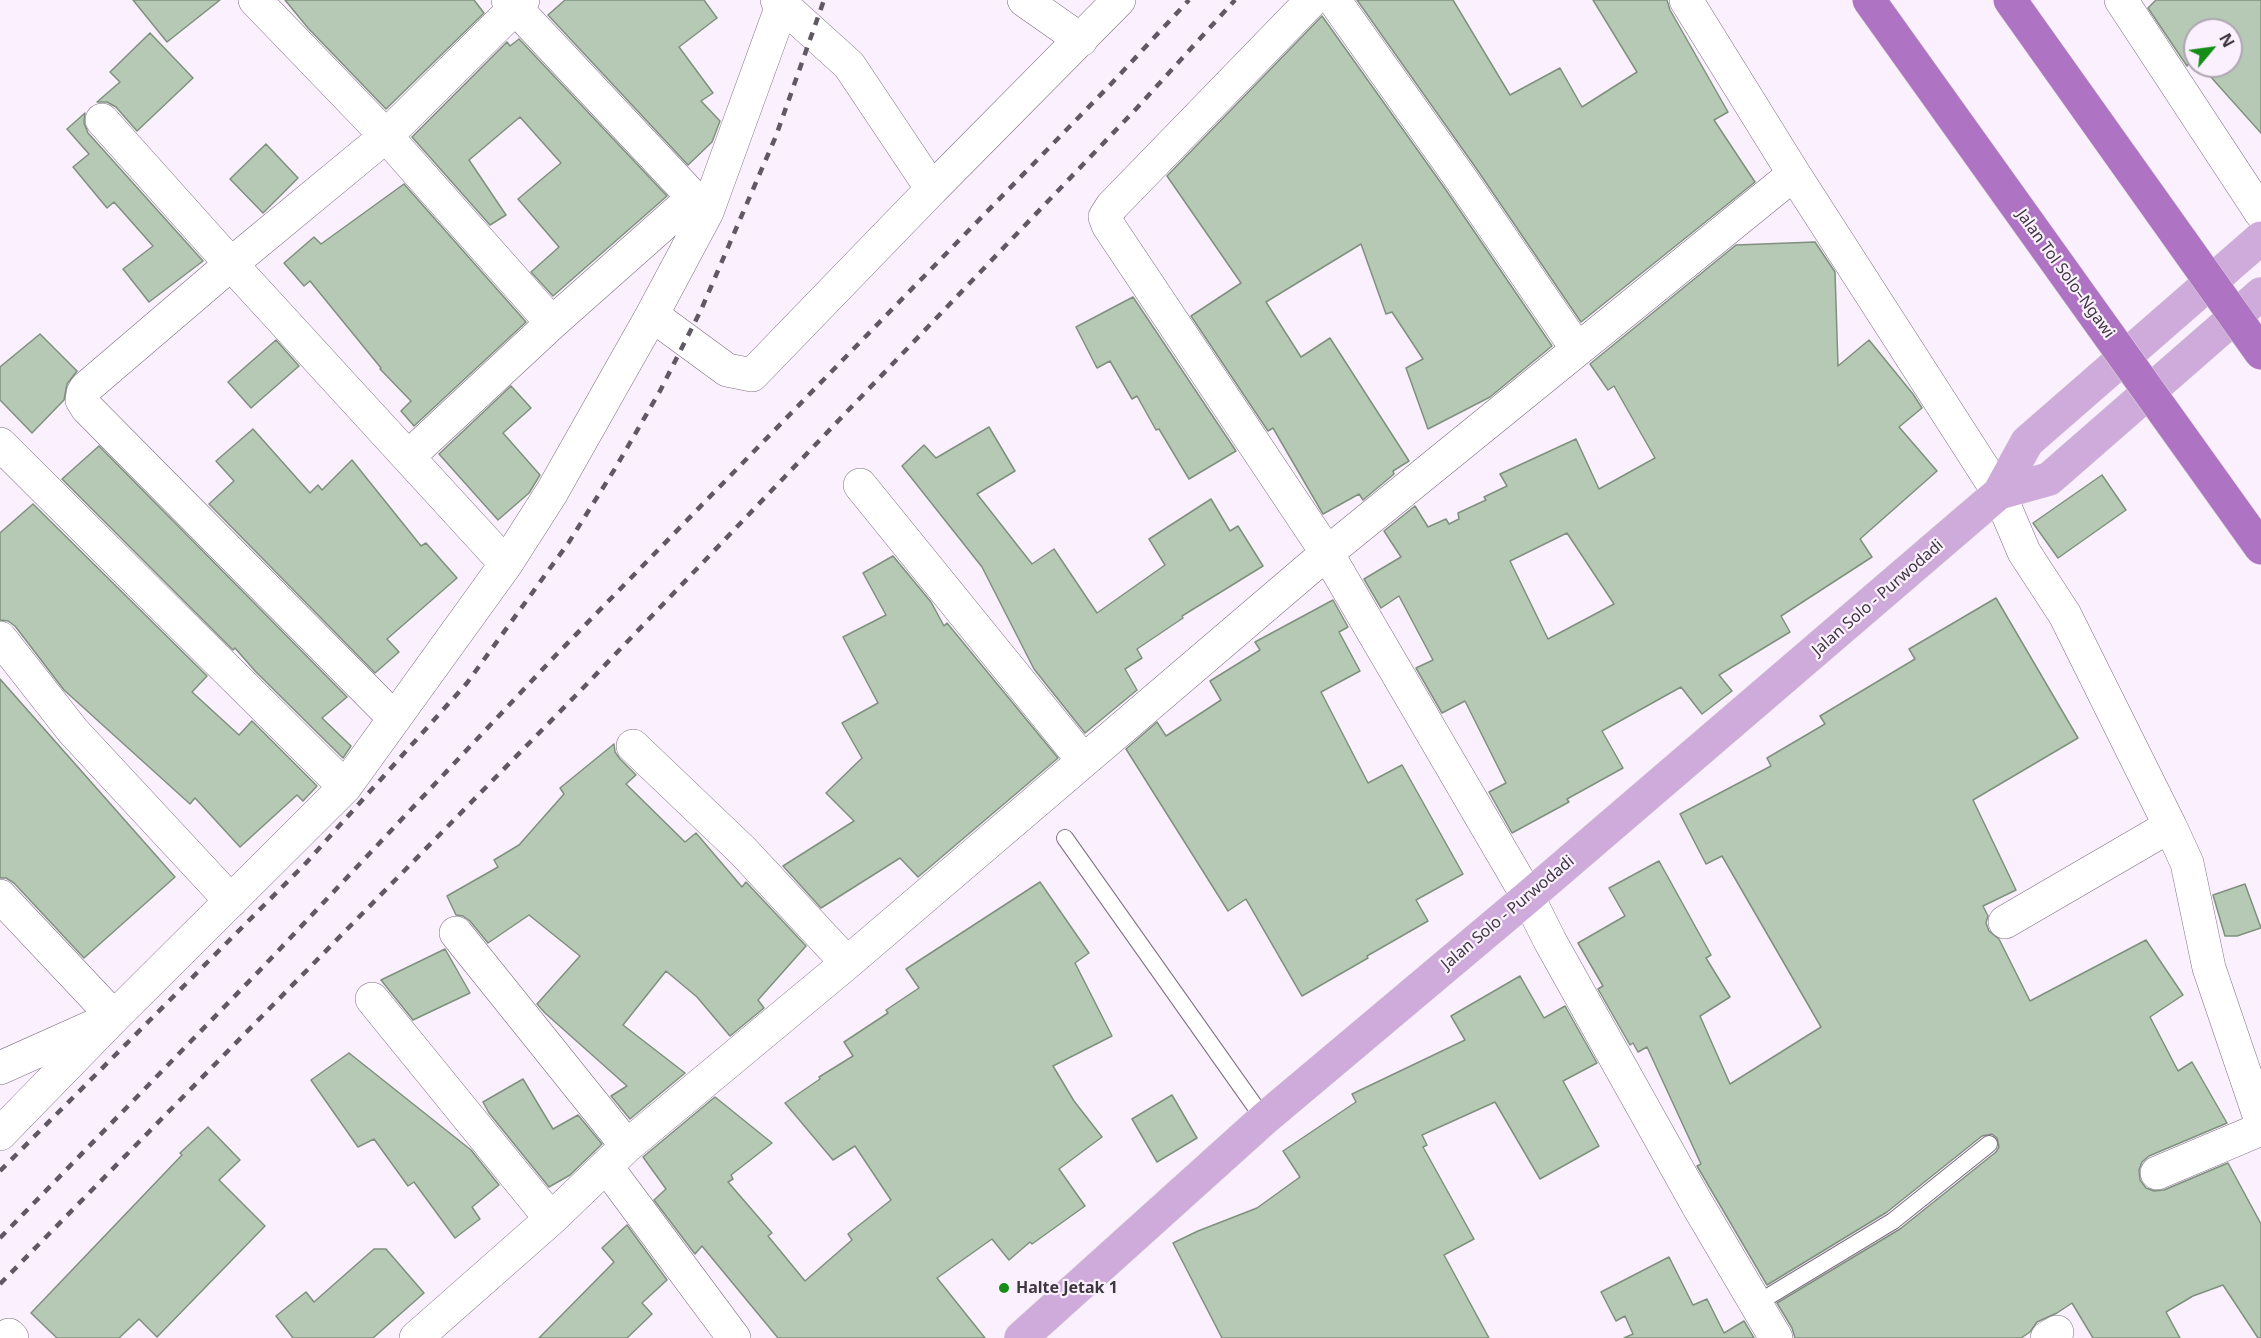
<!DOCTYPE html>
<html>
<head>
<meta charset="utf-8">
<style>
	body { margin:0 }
	#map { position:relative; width:2261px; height:1338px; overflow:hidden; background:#faf0fe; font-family:"Noto Sans",sans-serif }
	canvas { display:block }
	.north { position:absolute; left:2183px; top:18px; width:60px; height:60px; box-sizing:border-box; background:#faf0fe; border:2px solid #afa6b2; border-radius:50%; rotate:61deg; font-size:16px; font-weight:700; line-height:24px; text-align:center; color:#3e3740 }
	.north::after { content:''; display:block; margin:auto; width:21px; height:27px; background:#158d17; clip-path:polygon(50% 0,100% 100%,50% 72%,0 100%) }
</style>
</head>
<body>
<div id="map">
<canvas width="2261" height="1338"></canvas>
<div class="north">N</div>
</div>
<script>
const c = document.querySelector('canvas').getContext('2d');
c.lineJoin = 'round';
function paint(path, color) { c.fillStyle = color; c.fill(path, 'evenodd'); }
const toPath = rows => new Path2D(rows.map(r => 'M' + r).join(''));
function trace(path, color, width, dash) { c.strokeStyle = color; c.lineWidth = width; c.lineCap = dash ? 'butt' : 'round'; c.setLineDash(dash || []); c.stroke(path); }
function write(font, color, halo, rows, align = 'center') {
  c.font = font + ' "Noto Sans",sans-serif'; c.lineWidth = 4.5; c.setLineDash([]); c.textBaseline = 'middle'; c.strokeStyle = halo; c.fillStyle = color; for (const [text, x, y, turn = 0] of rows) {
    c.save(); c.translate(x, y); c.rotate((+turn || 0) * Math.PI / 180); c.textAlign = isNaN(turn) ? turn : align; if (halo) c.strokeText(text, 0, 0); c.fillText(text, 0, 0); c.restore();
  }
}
const building = toPath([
	[133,0,220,0,167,42,133,0],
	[285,0,474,0,484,13,386,109,308,28,285,0],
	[565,0,704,0,717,18,679,47,713,93,701,101,720,121,712,142,688,165,548,15,565,0],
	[1357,0,1453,0,1510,95,1560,68,1582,107,1637,72,1593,0,1667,0,1670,10,1728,112,1714,120,1755,182,1581,322,1476,168,1357,0],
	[2156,0,2261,0,2261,133,2201,66,2231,66,2231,30,2195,30,2195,60,2193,58,2187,66,2148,8,2156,0],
	[1322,16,1446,190,1552,346,1490,397,1428,429,1406,368,1423,359,1392,312,1386,314,1361,244,1266,302,1301,357,1330,338,1409,461,1393,471,1394,474,1363,500,1359,494,1323,514,1273,428,1268,431,1191,316,1241,283,1167,176,1322,16],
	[150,33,193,78,137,131,116,107,107,102,97,102,120,82,110,72,150,33],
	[519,39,667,196,553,296,531,272,559,247,518,199,561,163,520,117,469,160,506,215,490,225,412,137,507,42,510,46,519,39],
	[85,113,84,123,88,133,203,261,149,302,123,269,153,246,114,202,107,208,73,167,89,154,67,129,85,113],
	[266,144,298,178,263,213,230,179,266,144],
	[404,184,526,322,414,426,401,411,411,401,380,369,381,368,310,281,304,286,284,263,314,237,321,244,404,184],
	[1815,242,1835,272,1838,366,1869,340,1913,394,1922,408,1899,427,1937,471,1860,539,1872,557,1781,616,1790,632,1719,675,1732,691,1702,714,1681,687,1602,731,1623,768,1567,799,1569,802,1512,833,1489,792,1506,783,1465,701,1442,713,1416,668,1433,660,1399,596,1381,608,1364,579,1401,557,1384,531,1415,506,1428,527,1446,519,1449,524,1459,519,1458,513,1486,500,1484,497,1507,486,1500,474,1576,439,1599,489,1655,458,1614,386,1608,390,1590,364,1736,245,1815,242],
	[1567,533,1614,604,1548,639,1510,561,1567,533],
	[1133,297,1236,451,1189,479,1159,429,1156,430,1137,396,1132,399,1110,361,1097,368,1076,327,1133,297],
	[40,334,77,371,67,384,64,400,32,433,0,400,0,367,40,334],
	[276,340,299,366,251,408,228,382,276,340],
	[511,386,531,408,503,433,540,475,529,493,498,520,439,454,511,386],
	[989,427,1015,471,977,494,1032,564,1054,549,1097,613,1165,565,1149,539,1211,499,1230,531,1238,526,1263,566,1182,616,1183,618,1137,649,1142,658,1125,669,1137,690,1085,733,1034,669,982,567,902,466,924,445,936,458,989,427],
	[253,429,310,493,318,485,322,490,352,460,421,546,426,543,457,578,387,639,399,652,375,673,209,504,234,481,216,461,253,429],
	[99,446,347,697,322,718,351,746,343,758,256,672,235,648,233,650,62,479,99,446],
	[2102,475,2126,510,2058,558,2033,523,2102,475],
	[33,504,207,676,192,692,239,735,252,721,317,786,303,801,297,795,240,847,195,798,190,804,64,690,15,626,8,621,0,620,0,533,33,504],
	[893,556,931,602,944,626,947,623,1058,758,918,877,900,858,821,908,783,866,854,821,826,793,862,758,842,723,878,703,843,637,886,615,863,573,893,556],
	[1996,598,2078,738,1973,800,2016,890,1983,906,1988,916,1986,923,1989,931,1999,939,2030,1001,2146,940,2183,995,2150,1017,2178,1071,2192,1062,2227,1123,2149,1156,2142,1162,2139,1170,2140,1180,2146,1188,2154,1191,2164,1190,2228,1163,2261,1224,2261,1338,2258,1338,2223,1285,2193,1296,2166,1312,2180,1338,2093,1338,2072,1303,2057,1313,2037,1322,2030,1332,2021,1338,1795,1338,1792,1328,1777,1303,1900,1229,1996,1152,1999,1147,1997,1138,1992,1134,1982,1136,1887,1212,1767,1285,1697,1166,1701,1164,1647,1047,1638,1052,1633,1043,1630,1045,1598,989,1603,986,1578,943,1625,916,1609,888,1659,861,1711,955,1706,958,1730,997,1700,1016,1730,1084,1821,1027,1722,856,1706,864,1680,814,1771,766,1767,758,1825,724,1820,716,1915,659,1909,649,1996,598],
	[1333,600,1348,627,1339,632,1360,671,1321,692,1368,783,1402,765,1463,874,1416,900,1428,921,1367,956,1368,958,1302,996,1246,899,1228,911,1126,749,1157,722,1166,736,1221,700,1210,681,1260,650,1255,642,1333,600],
	[0,679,175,877,84,958,14,883,6,878,0,878,0,679],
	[614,744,615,752,620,759,636,775,626,784,685,842,696,833,742,887,746,882,806,946,758,1000,764,1008,730,1036,697,997,666,971,623,1025,685,1073,630,1119,611,1096,627,1086,545,1013,537,1004,580,956,529,915,488,943,470,921,463,916,456,915,447,896,498,867,494,860,519,845,564,794,560,788,614,744],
	[1040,882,1089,953,1075,963,1112,1036,1053,1066,1074,1101,1102,1137,1059,1169,1085,1206,1032,1244,1030,1242,1009,1260,992,1239,937,1278,985,1338,778,1338,702,1246,695,1254,654,1200,666,1189,643,1157,715,1097,772,1143,731,1175,733,1179,728,1182,772,1233,768,1236,805,1281,852,1240,848,1234,891,1200,855,1146,833,1160,785,1103,820,1079,819,1077,853,1056,844,1042,888,1013,886,1010,919,988,906,969,1040,882],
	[2245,884,2261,928,2237,936,2225,936,2213,895,2245,884],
	[445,949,470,993,413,1020,381,980,445,949],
	[1520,976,1544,1018,1565,1006,1597,1063,1563,1081,1599,1146,1540,1179,1495,1102,1422,1135,1427,1145,1423,1147,1474,1239,1444,1255,1489,1338,1222,1338,1173,1243,1198,1231,1257,1208,1300,1177,1283,1151,1356,1102,1352,1094,1465,1040,1451,1016,1520,976],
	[349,1053,471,1150,499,1185,472,1207,480,1219,455,1238,414,1182,408,1186,374,1139,358,1147,311,1080,349,1053],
	[523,1079,553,1129,578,1115,602,1144,570,1175,549,1187,489,1113,483,1102,523,1079],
	[1172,1095,1197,1138,1157,1162,1132,1119,1172,1095],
	[208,1127,240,1160,219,1180,265,1226,157,1337,139,1319,119,1338,57,1338,31,1313,182,1155,180,1153,208,1127],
	[627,1225,667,1280,642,1303,652,1314,627,1338,539,1338,614,1262,602,1248,627,1225],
	[374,1249,386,1249,424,1293,373,1338,293,1338,276,1316,306,1292,314,1302,374,1249],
	[1669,1257,1693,1305,1707,1299,1724,1333,1744,1321,1754,1338,1624,1338,1633,1334,1625,1316,1616,1321,1601,1292,1669,1257]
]);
const service = toPath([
	[1065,838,1264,1119],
	[1756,1304,1893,1221,1989,1144]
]);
const minor = toPath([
	[255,0,386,136,552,323],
	[508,0,707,212],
	[1024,0,1081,40],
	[1312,0,1112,206,1105,217,1108,225,1327,553,1794,174,1999,493,2024,552,2065,615,2170,826,2187,863,2209,968,2261,1121],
	[1334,0,1461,179,1577,349],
	[1686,0,1794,174],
	[2121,0,2261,213],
	[102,120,231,264,506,564],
	[932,189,1119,0],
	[652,315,727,370,752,375,932,189,849,65,777,0],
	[0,444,345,787],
	[408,457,552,323,693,198],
	[860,485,1083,760],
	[0,638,73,731,231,901],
	[394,718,87,408,82,400,83,393,86,388,231,264,386,136,523,0],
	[633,746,743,851,847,963],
	[0,896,114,1017],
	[2005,922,2170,826],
	[456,933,627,1146],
	[372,999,551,1219],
	[0,1068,96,1025],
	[0,1134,114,1017,345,787,506,564,552,492,652,315,707,212,784,0],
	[606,1166,734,1338],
	[2157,1173,2261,1129],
	[9,1335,12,1338],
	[416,1338,551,1219,627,1146,847,963,1327,553,1528,897,1550,941,1697,1204,1776,1338],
	[2047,1338,2057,1332]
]);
const primary = toPath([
	[1999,493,2049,479,2261,294],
	[1021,1338,1264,1119,1528,897,1999,493,2027,442,2261,238]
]);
const rail = toPath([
	[0,1171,306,863,467,683,569,542,616,467,660,391,701,310,776,136,824,0],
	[0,1238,262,968,556,655,1111,84,1189,0],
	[0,1284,584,687,1136,109,1235,0]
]);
const motorwayBridge = toPath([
	[1869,0,2261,548],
	[2010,0,2261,353]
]);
const markers = [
	[1004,1288,6,"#158d17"]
];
const streetNames = [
	["Jalan Tol Solo–Ngawi",2065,274,54],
	["Jalan Solo - Purwodadi",1878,598,-41],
	["Jalan Solo - Purwodadi",1508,913,-40]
];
const poiNames = [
	["Halte Jetak 1",1016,1288]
];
paint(building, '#b6c9b4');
trace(building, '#7f917e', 1.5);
trace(service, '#7d6e82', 18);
trace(minor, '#7d6e82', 34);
trace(primary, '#d5d3d5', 34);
trace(service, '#fff', 16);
trace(minor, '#fff', 33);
trace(primary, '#cfabdb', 33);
trace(rail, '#605963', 4.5, [8, 8]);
trace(motorwayBridge, '#d5d3d5', 34, []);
trace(motorwayBridge, '#af73c3', 33);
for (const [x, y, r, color] of markers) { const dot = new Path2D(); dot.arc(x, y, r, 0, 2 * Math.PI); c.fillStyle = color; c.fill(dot); trace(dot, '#faf0fe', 2); }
write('16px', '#3e3740', '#faf0fe', streetNames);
write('bold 16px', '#3e3740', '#faf0fe', poiNames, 'left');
</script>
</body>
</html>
